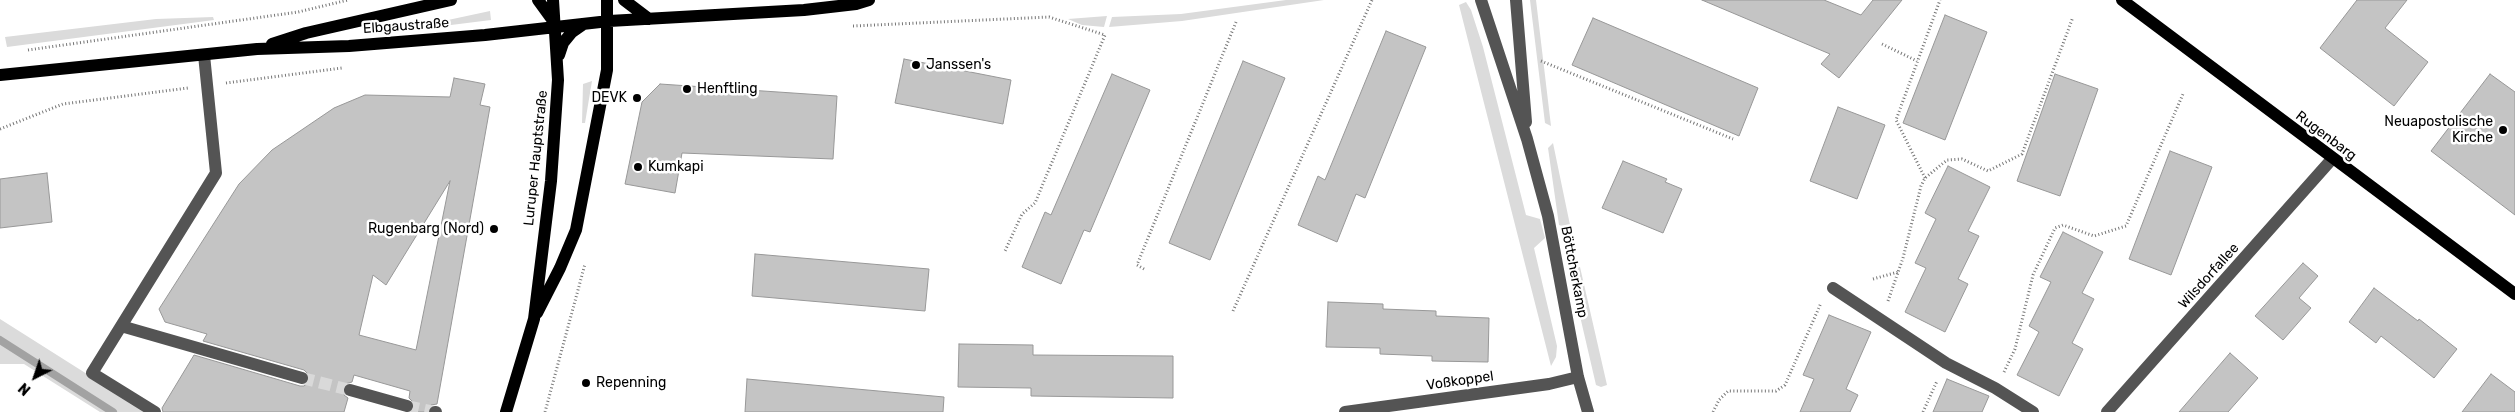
<!DOCTYPE html>
<html>
<head>
<meta charset="utf-8">
<style>
	body { margin:0 }
	#map { position:relative; width:2515px; height:412px; overflow:hidden; background:#fff; font-family:Rubik,sans-serif }
	canvas { display:block }
	.north { position:absolute; left:10px; top:352px; width:50px; height:50px; -webkit-text-stroke:4px #fff; paint-order:stroke; rotate:221deg; font-size:14px; font-weight:700; line-height:20px; text-align:center; color:#000 }
	.north::after { content:''; display:block; margin:auto; width:18px; height:22px; background:#000; clip-path:polygon(50% 0,100% 100%,50% 72%,0 100%) }
</style>
</head>
<body>
<div id="map">
<canvas width="2515" height="412"></canvas>
<div class="north">N</div>
</div>
<script>
const c = document.querySelector('canvas').getContext('2d');
c.lineJoin = 'round';
function paint(path, color) { c.fillStyle = color; c.fill(path, 'evenodd'); }
const toPath = rows => new Path2D(rows.map(r => 'M' + r).join(''));
function trace(path, color, width, dash) { c.strokeStyle = color; c.lineWidth = width; c.lineCap = dash ? 'butt' : 'round'; c.setLineDash(dash || []); c.stroke(path); }
function write(font, color, halo, rows, align = 'center') {
  c.font = font + ' Rubik,sans-serif'; c.lineWidth = 5; c.setLineDash([]); c.textBaseline = 'middle'; c.strokeStyle = halo; c.fillStyle = color; for (const [text, x, y, turn = 0] of rows) {
    c.save(); c.translate(x, y); c.rotate((+turn || 0) * Math.PI / 180); c.textAlign = isNaN(turn) ? turn : align; if (halo) c.strokeText(text, 0, 0); c.fillText(text, 0, 0); c.restore();
  }
}
const green = toPath([
	[1286,0,1324,0,1182,21,1109,27,1112,17,1181,14],
	[1530,0,1536,0,1551,126,1545,123],
	[1466,2,1471,10,1483,47,1526,215,1540,219,1545,238,1534,248,1557,346,1556,357,1551,366,1459,5],
	[490,11,491,20,435,27,434,23],
	[1107,16,1104,27,1082,25,1068,19],
	[213,17,214,20,7,47,5,37,156,19],
	[592,81,585,123,582,123,583,84],
	[1553,143,1570,225,1562,226,1559,225,1548,148],
	[1580,267,1607,385,1601,387,1596,385,1570,273,1573,268],
	[0,319,147,412,100,412,24,364,0,364]
]);
const stream = toPath([
	[0,340,113,412]
]);
const building = toPath([
	[1702,0,1824,0,1861,15,1873,0,1902,0,1839,78,1821,64,1830,54,1702,0],
	[2357,0,2407,0,2385,28,2428,62,2394,106,2320,48,2357,0],
	[1945,15,1987,32,1945,140,1903,123,1945,15],
	[1593,18,1758,88,1739,136,1572,65,1593,18],
	[1386,31,1426,47,1365,198,1356,194,1337,242,1298,225,1318,176,1325,180,1386,31],
	[904,59,1011,80,1003,124,895,103,904,59],
	[1243,61,1285,78,1210,260,1169,243,1243,61],
	[1112,74,1150,90,1090,232,1084,230,1061,284,1022,267,1045,212,1051,215,1112,74],
	[2055,74,2098,89,2060,196,2017,181,2055,74],
	[2490,74,2515,92,2515,215,2431,151,2490,74],
	[454,78,485,84,480,105,490,107,437,404,431,405,427,412,412,412,415,404,409,398,410,391,354,375,352,382,345,384,342,388,344,395,348,398,344,412,163,412,162,408,194,355,300,386,304,386,310,381,310,376,304,370,203,341,207,334,165,322,159,309,239,184,272,150,334,108,365,95,450,97,454,78],
	[450,181,416,350,359,335,373,275,386,285,450,181],
	[660,84,837,96,833,159,682,153,675,193,625,184,642,102,660,84],
	[1838,107,1885,125,1857,199,1810,181,1838,107],
	[2170,151,2212,167,2171,275,2129,259,2170,151],
	[1623,161,1667,179,1665,182,1682,189,1663,233,1602,208,1623,161],
	[1948,166,1990,187,1968,231,1979,236,1958,279,1968,284,1945,332,1905,312,1926,268,1915,263,1936,219,1925,213,1948,166],
	[47,173,52,222,0,228,0,179,47,173],
	[2063,232,2103,252,2082,293,2094,299,2072,343,2083,349,2059,396,2017,375,2039,332,2029,326,2051,282,2040,277,2063,232],
	[755,254,929,269,925,311,752,296,755,254],
	[2303,263,2318,276,2299,298,2311,308,2283,340,2255,316,2303,263],
	[2374,288,2418,321,2419,319,2457,349,2434,378,2381,336,2376,343,2349,322,2374,288],
	[1328,302,1383,304,1383,309,1436,311,1436,316,1489,318,1488,362,1432,361,1432,356,1380,354,1380,348,1326,347,1328,302],
	[1829,315,1871,332,1846,389,1858,395,1850,412,1800,412,1814,379,1803,375,1829,315],
	[959,344,1033,345,1033,355,1173,356,1173,398,1031,396,1031,388,958,387,959,344],
	[2230,353,2258,378,2228,412,2179,412,2230,353],
	[2491,374,2515,392,2515,412,2462,412,2491,374],
	[747,379,944,397,943,412,745,412,747,379],
	[1947,379,1989,396,1982,412,1933,412,1947,379]
]);
const minorTunnel = toPath([
	[302,378,350,390],
	[407,406,435,412]
]);
const path = toPath([
	[853,26,1049,17,1105,35,1035,203,1022,214,1005,251],
	[1882,44,1917,61],
	[28,50,298,12,348,0],
	[1541,61,1733,139],
	[226,83,342,68],
	[0,129,63,104,188,88],
	[1925,178,1896,120,1940,0],
	[1144,269,1137,265,1236,22],
	[1873,279,1898,272],
	[1888,301,1903,258,1921,186,1925,178,1947,160,1962,159,1988,171,2022,154,2073,17],
	[1233,311,1372,0],
	[2004,372,2015,349,2033,275,2055,228,2063,225,2094,236,2126,226,2183,94],
	[545,412,585,264],
	[1713,412,1719,400,1728,391,1776,391,1785,385,1821,303],
	[1923,412,1937,381]
]);
const minor = toPath([
	[1481,0,1527,139,1548,216,1578,377,1588,412],
	[1516,0,1526,122],
	[1833,288,1946,363,1995,388,2033,412],
	[121,326,302,378],
	[350,390,407,406],
	[155,412,92,373,216,173,204,55],
	[435,412,436,412],
	[1345,412,1549,384,1578,377],
	[2107,412,2332,159]
]);
const major = toPath([
	[538,0,554,22],
	[624,0,649,19],
	[2122,0,2515,294],
	[272,44,306,33,451,0],
	[559,55,563,43,572,32,582,25],
	[0,75,257,49,349,46,485,35,609,21,804,10,856,4,869,0],
	[537,313,560,268,576,230,607,70,607,0],
	[506,412,534,319,551,181,558,80,553,0]
]);
const markers = [
	[916,65,5,"#000"],
	[687,89,5,"#000"],
	[637,98,5,"#000"],
	[2503,130,5,"#000"],
	[638,167,5,"#000"],
	[494,229,5,"#000"],
	[586,383,5,"#000"]
];
const streetNames = [
	["Elbgaustraße",406,26,-4],
	["Rugenbarg",2326,136,37],
	["Luruper Hauptstraße",536,158,-84],
	["Böttcherkamp",1574,272,79],
	["Wilsdorfallee",2209,276,-48],
	["Voßkoppel",1460,381,-8]
];
const poiNames = [
	["Janssen's",926,65],
	["Henftling",697,89],
	["DEVK",627,98,"right"],
	["Neuapostolische",2493,122,"right"],
	["Kirche",2493,138,"right"],
	["Kumkapi",648,167],
	["Rugenbarg (Nord)",484,229,"right"],
	["Repenning",596,383]
];
paint(green, '#dbdbdb');
trace(stream, '#a2a2a2', 8);
paint(building, '#c4c4c4');
trace(building, '#989898', 1);
trace(minorTunnel, '#d9d9d9', 12, [12, 6]);
trace(path, '#767676', 3, [1, 2.5]);
trace(minor, '#545454', 12);
trace(major, '#000', 12);
for (const [x, y, r, color] of markers) { const dot = new Path2D(); dot.arc(x, y, r, 0, 2 * Math.PI); c.fillStyle = color; c.fill(dot); trace(dot, '#fff', 2); }
write('14px', '#000', '#fff', streetNames);
write('14px', '#000', '#fff', poiNames, 'left');
</script>
</body>
</html>
